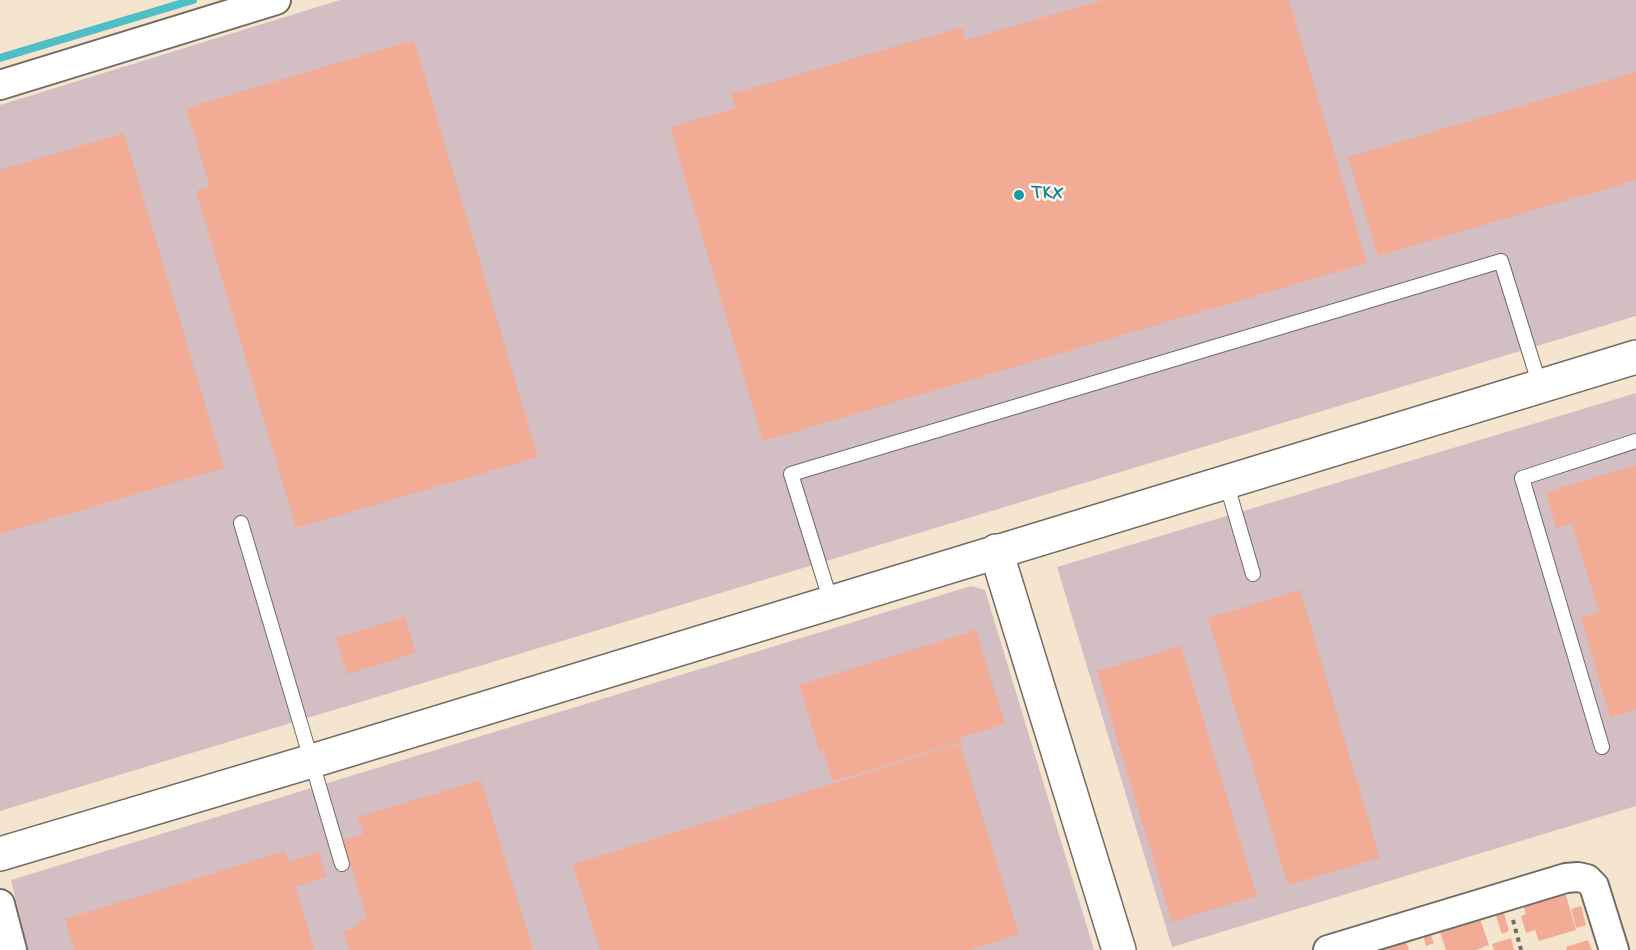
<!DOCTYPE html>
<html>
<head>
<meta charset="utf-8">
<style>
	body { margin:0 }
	canvas { display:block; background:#f6e5ce }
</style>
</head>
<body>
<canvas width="1636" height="950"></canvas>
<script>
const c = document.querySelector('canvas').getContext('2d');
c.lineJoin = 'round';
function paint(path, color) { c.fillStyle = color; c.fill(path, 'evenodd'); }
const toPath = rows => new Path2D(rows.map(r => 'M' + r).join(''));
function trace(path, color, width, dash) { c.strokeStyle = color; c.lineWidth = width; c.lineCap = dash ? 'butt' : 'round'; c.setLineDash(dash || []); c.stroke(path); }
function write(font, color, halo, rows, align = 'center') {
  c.font = font + ' "Indie Flower",sans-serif'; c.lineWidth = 5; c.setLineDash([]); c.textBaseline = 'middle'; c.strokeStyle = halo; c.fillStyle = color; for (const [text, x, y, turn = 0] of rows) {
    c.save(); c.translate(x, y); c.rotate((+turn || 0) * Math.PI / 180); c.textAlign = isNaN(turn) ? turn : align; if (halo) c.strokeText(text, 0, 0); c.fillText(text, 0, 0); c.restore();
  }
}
const industrial = toPath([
	[340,0,1636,0,1636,316,0,811,0,105],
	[1636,393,1636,806,1172,947,1057,567],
	[971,586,985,590,1094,950,28,950,11,880]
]);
const stream = toPath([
	[0,58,193,0]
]);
const building = toPath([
	[1103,0,1289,0,1367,263,763,441,670,127,736,108,731,94,962,27,965,40],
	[414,40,538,457,296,528,196,191,210,187,186,108],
	[1636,72,1636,180,1378,256,1348,157],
	[124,133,224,468,0,534,0,170],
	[1636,465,1636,710,1610,717,1581,618,1599,612,1572,524,1556,528,1546,492],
	[1300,590,1380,858,1288,885,1208,618],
	[405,617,416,653,347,674,336,638],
	[976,630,1005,724,960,738,962,742,833,781,823,750,820,752,799,685],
	[1181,646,1257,896,1172,922,1097,671],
	[960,744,1019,934,968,950,600,950,573,864],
	[481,780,533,950,349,950,343,931,358,926,357,922,367,919,343,840,363,834,358,817],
	[285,851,289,862,319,852,326,877,296,887,314,950,74,950,65,919],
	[1565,892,1576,930,1539,941,1535,930,1526,933,1521,916,1526,914,1523,904],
	[1581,906,1586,925,1576,928,1571,909],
	[1504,913,1509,931,1502,934,1496,916],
	[1479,916,1489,945,1476,950,1446,950,1439,929],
	[1430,933,1434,943,1426,946,1423,935],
	[1405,938,1409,950,1366,950],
	[1511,938,1514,950,1494,950,1492,944],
	[1588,940,1592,950,1567,950,1566,947]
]);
const path = toPath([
	[1513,920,1521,950]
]);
const service = toPath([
	[1226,482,1253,574],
	[241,523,342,864],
	[831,602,791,474,1501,261,1540,386],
	[1602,747,1522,478,1636,441]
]);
const minor = toPath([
	[0,85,276,0],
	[0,904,12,950],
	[1328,950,1566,878,1578,877,1587,879,1594,886,1614,950]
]);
const tertiary = toPath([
	[996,551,1119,950],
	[0,854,312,761,1636,357]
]);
const markers = [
	[1019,195,6,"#0f9aa8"]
];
const cultureNames = [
	["TKX",1031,195]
];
paint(industrial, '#d2bec3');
trace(stream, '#50bec7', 8);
paint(building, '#f2ac95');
trace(service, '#726c64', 16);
trace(minor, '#726c64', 32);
trace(tertiary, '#726c64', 36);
trace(path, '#726c64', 4, [4.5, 4.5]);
trace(service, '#fff', 14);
trace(minor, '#fff', 28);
trace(tertiary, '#fff', 33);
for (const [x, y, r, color] of markers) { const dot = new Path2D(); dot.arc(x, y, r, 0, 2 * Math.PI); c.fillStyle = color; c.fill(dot); trace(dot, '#fbf7ec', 2); }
write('bold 20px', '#0d838f', '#fbf7ec', cultureNames, 'left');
</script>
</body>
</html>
